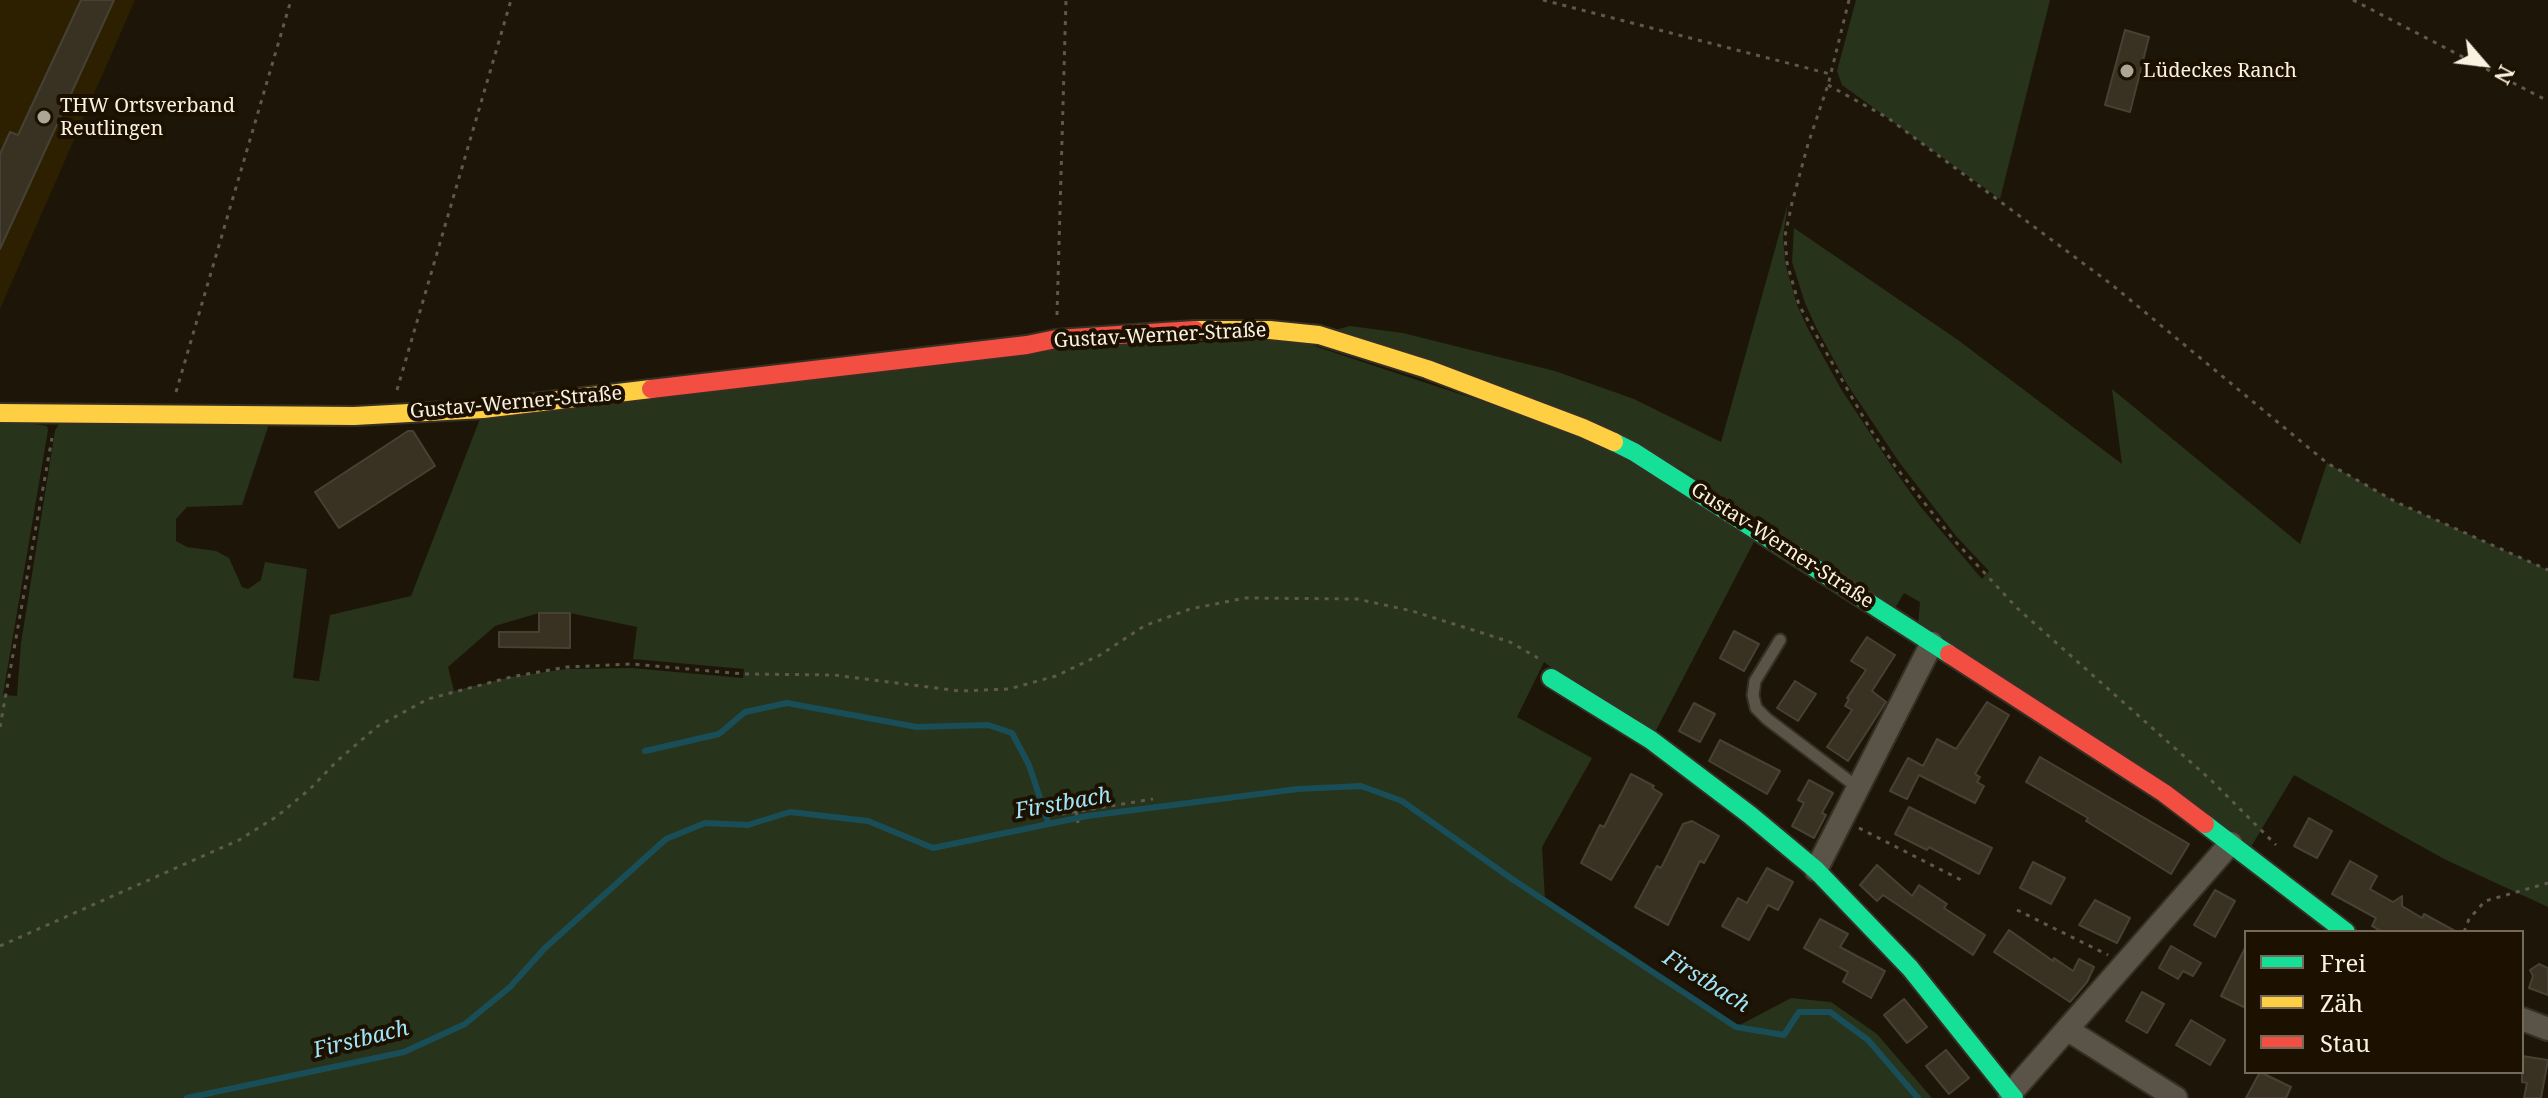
<!DOCTYPE html>
<html>
<head>
<meta charset="utf-8">
<style>
	body { margin:0 }
	#map { position:relative; width:2548px; height:1098px; overflow:hidden; background:#1d1608; font-family:"Noto Serif",serif }
	canvas { display:block }
	.legend { position:absolute; left:2244px; top:930px; width:280px; height:144px; box-sizing:border-box; background:#1c1000; border:2px solid #756a5a; margin:0; padding:10px 14px; list-style:none; font-size:24px; color:#faf2e1 }
	.legend li { display:flex; align-items:center; gap:16px; height:40px }
	.legend b { width:40px; border:2px solid #756a5a }
	.north { position:absolute; left:2444px; top:24px; width:80px; height:80px; -webkit-text-stroke:6px #1c1000; paint-order:stroke; rotate:118deg; font-size:22px; font-weight:700; line-height:32px; text-align:center; color:#faf2e1 }
	.north::after { content:''; display:block; margin:auto; width:28px; height:36px; background:#faf2e1; clip-path:polygon(50% 0,100% 100%,50% 72%,0 100%) }
</style>
</head>
<body>
<div id="map">
<canvas width="2548" height="1098"></canvas>
<ul class="legend">
<li><b style="height:10px;background:#16e098"></b>Frei</li>
<li><b style="height:10px;background:#ffcf43"></b>Zäh</li>
<li><b style="height:10px;background:#f24e42"></b>Stau</li>
</ul>
<div class="north">N</div>
</div>
<script>
const c = document.querySelector('canvas').getContext('2d');
c.lineJoin = 'round';
function paint(path, color) { c.fillStyle = color; c.fill(path, 'evenodd'); }
const toPath = rows => new Path2D(rows.map(r => 'M' + r).join(''));
function trace(path, color, width, dash) { c.strokeStyle = color; c.lineWidth = width; c.lineCap = dash ? 'butt' : 'round'; c.setLineDash(dash || []); c.stroke(path); }
function write(font, color, halo, rows, align = 'center') {
  c.font = font + ' "Noto Serif",serif'; c.lineWidth = 8; c.setLineDash([]); c.textBaseline = 'middle'; c.strokeStyle = halo; c.fillStyle = color; for (const [text, x, y, turn = 0] of rows) {
    c.save(); c.translate(x, y); c.rotate((+turn || 0) * Math.PI / 180); c.textAlign = isNaN(turn) ? turn : align; if (halo) c.strokeText(text, 0, 0); c.fillText(text, 0, 0); c.restore();
  }
}
const built = toPath([
	[0,0,135,0,0,309]
]);
const green = toPath([
	[1856,0,2050,0,2000,199,1842,85,1837,71],
	[1788,203,1783,236,1785,263,1797,305,1809,331,1841,389,1893,468,1920,506,1982,579,1989,571,1956,536,1899,462,1847,384,1816,327,1805,303,1792,262,1794,228,1958,340,2122,464,2112,389,2300,544,2327,463,2396,502,2548,570,2548,907,2444,859,2294,775,2251,847,1918,625,1920,602,1904,593,1895,608,1680,468,1331,331,1350,326,1403,333,1555,371,1634,399,1721,442],
	[1293,339,1581,434,1757,536,1651,740,1544,662,1517,717,1592,758,1542,847,1545,900,1736,1027,1791,998,1831,1002,1877,1034,1932,1098,0,1098,0,419,47,426,48,430,3,695,17,696,21,643,55,431,61,420,269,424,242,505,187,507,176,519,176,541,187,547,216,551,229,558,242,587,248,589,261,580,265,562,307,569,293,678,319,681,330,615,411,596,480,419,1054,347],
	[539,613,570,613,637,627,633,659,744,669,743,678,631,668,566,669,511,677,454,691,448,667,495,626]
]);
const stream = toPath([
	[645,751,719,734,745,712,787,703,917,727,988,725,1012,733,1029,765,1048,822],
	[187,1098,404,1052,465,1024,510,987,545,948,666,839,705,823,748,825,790,812,868,821,933,848,1087,816,1298,789,1361,786,1402,801,1512,879,1736,1027,1784,1035,1799,1012,1830,1012,1868,1040,1918,1098]
]);
const building = toPath([
	[81,0,114,0,0,249,0,154,10,132,18,135,81,0],
	[2125,30,2149,37,2130,112,2105,105,2125,30],
	[408,431,413,431,435,466,339,528,315,492,408,431],
	[539,613,570,613,570,648,499,647,499,632,539,632,539,613],
	[1734,631,1759,644,1744,671,1720,658,1734,631],
	[1867,637,1895,655,1872,691,1886,702,1848,761,1827,747,1852,710,1845,706,1849,699,1847,698,1866,670,1851,661,1867,637],
	[1795,681,1816,694,1798,721,1777,708,1795,681],
	[1987,702,2009,715,1975,774,1980,777,1977,782,1984,786,1975,803,1919,775,1907,799,1890,791,1908,758,1923,766,1937,739,1956,749,1987,702],
	[1694,703,1715,714,1700,742,1679,731,1694,703],
	[1720,740,1780,771,1767,794,1709,761,1720,740],
	[2040,757,2189,844,2171,874,2086,821,2088,818,2026,782,2040,757],
	[1631,774,1654,786,1652,788,1662,794,1611,880,1581,863,1600,825,1604,827,1631,774],
	[1809,780,1833,793,1822,813,1826,815,1814,838,1792,826,1804,803,1798,800,1809,780],
	[1909,807,1992,848,1979,874,1929,847,1927,850,1895,834,1909,807],
	[2309,818,2332,831,2317,858,2294,846,2309,818],
	[1692,821,1719,836,1704,863,1700,861,1668,925,1635,907,1657,866,1661,868,1683,824,1692,821],
	[2350,861,2377,876,2370,889,2393,902,2402,896,2402,906,2422,918,2424,914,2457,932,2383,932,2372,926,2376,918,2332,894,2350,861],
	[2033,862,2065,878,2051,904,2020,888,2033,862],
	[1877,865,1912,896,1919,885,1947,904,1944,908,1985,935,1973,955,1883,895,1877,901,1860,885,1877,865],
	[1767,868,1793,882,1778,910,1768,905,1749,940,1722,926,1738,898,1747,903,1767,868],
	[2215,890,2235,901,2215,937,2194,925,2215,890],
	[2095,900,2130,918,2117,943,2079,925,2095,900],
	[1820,919,1848,934,1840,947,1885,971,1871,998,1843,982,1848,972,1804,948,1820,919],
	[2009,930,2053,961,2054,958,2073,971,2079,959,2094,967,2087,982,2070,1002,1994,952,2009,930],
	[2171,946,2201,963,2193,976,2183,971,2178,979,2159,968,2171,946],
	[2246,946,2246,1008,2221,996,2246,946],
	[2539,964,2548,968,2548,995,2529,988,2533,976,2530,970,2539,964],
	[2142,992,2164,1004,2147,1033,2126,1021,2142,992],
	[1904,999,1927,1027,1907,1043,1884,1015,1904,999],
	[2191,1020,2225,1040,2210,1065,2176,1045,2191,1020],
	[1946,1050,1969,1078,1949,1094,1926,1066,1946,1050],
	[2522,1056,2548,1060,2541,1098,2524,1098,2527,1083,2522,1082,2522,1056],
	[2260,1072,2291,1087,2286,1098,2246,1098,2260,1072]
]);
const path = toPath([
	[1543,0,1830,74],
	[1849,0,1828,85,1808,144,1792,203,1785,236,1787,263,1799,305,1869,427,1895,466,1953,539,2017,608,2212,781,2276,845],
	[2353,0,2548,101],
	[1828,85,1888,118,2111,284,2327,463,2396,502,2548,570],
	[1057,315,1066,0],
	[397,390,511,0],
	[176,392,291,0],
	[0,727,52,438],
	[1076,811,1078,823],
	[1062,814,1153,799],
	[1859,828,1965,882],
	[2017,910,2108,955],
	[2464,932,2469,919,2485,901,2548,883],
	[0,946,239,840,276,817,310,789,337,761,378,726,428,699,511,677,567,667,632,664,744,674,834,675,960,691,1009,689,1056,676,1100,655,1144,626,1190,609,1245,598,1357,599,1412,611,1473,630,1510,642,1538,658]
]);
const lane = toPath([
	[1780,640,1755,681,1753,695,1756,708,1767,719,1857,787]
]);
const street = toPath([
	[1816,870,1932,643],
	[2522,1019,2548,1029],
	[2068,1030,2176,1098],
	[2010,1094,2231,843]
]);
const fast = toPath([
	[1614,442,1634,452,1949,654],
	[1551,678,1651,740,1750,815,1816,870,1910,968,2014,1098],
	[2205,824,2346,932]
]);
const slow = toPath([
	[1195,330,1270,330,1319,335,1427,369,1583,428,1614,442],
	[0,413,354,416,483,409,651,389]
]);
const jam = toPath([
	[651,389,1027,345,1056,339,1195,330],
	[1949,654,2164,793,2205,824]
]);
const markers = [
	[2127,71,8,"#ada595"],
	[44,117,8,"#ada595"]
];
const poiNames = [
	["Lüdeckes Ranch",2143,71],
	["THW Ortsverband",60,106],
	["Reutlingen",60,129]
];
const streetNames = [
	["Gustav-Werner-Straße",1160,336,-3],
	["Gustav-Werner-Straße",516,403,-5],
	["Gustav-Werner-Straße",1782,546,33]
];
const waterNames = [
	["Firstbach",1063,804,-10],
	["Firstbach",1706,982,32],
	["Firstbach",361,1040,-14]
];
paint(built, '#2d2001');
paint(green, '#27331b');
trace(stream, '#194e58', 6);
paint(building, '#393223');
trace(building, '#474135', 2);
trace(lane, '#363024', 15);
trace(street, '#363024', 26);
trace(fast, '#363024', 22);
trace(slow, '#363024', 22);
trace(jam, '#363024', 22);
trace(path, '#5e584e', 3, [4, 6]);
trace(lane, '#5a5448', 11);
trace(street, '#5a5448', 22);
trace(fast, '#16e098', 18);
trace(slow, '#ffcf43', 18);
trace(jam, '#f24e42', 18);
for (const [x, y, r, color] of markers) { const dot = new Path2D(); dot.arc(x, y, r, 0, 2 * Math.PI); c.fillStyle = color; c.fill(dot); trace(dot, '#1c1000', 3); }
write('20px', '#faf2e1', '#1c1000', poiNames, 'left');
write('20px', '#faf2e1', '#1c1000', streetNames);
write('italic 22px', '#a0e5f8', '#1c1000', waterNames);
</script>
</body>
</html>
